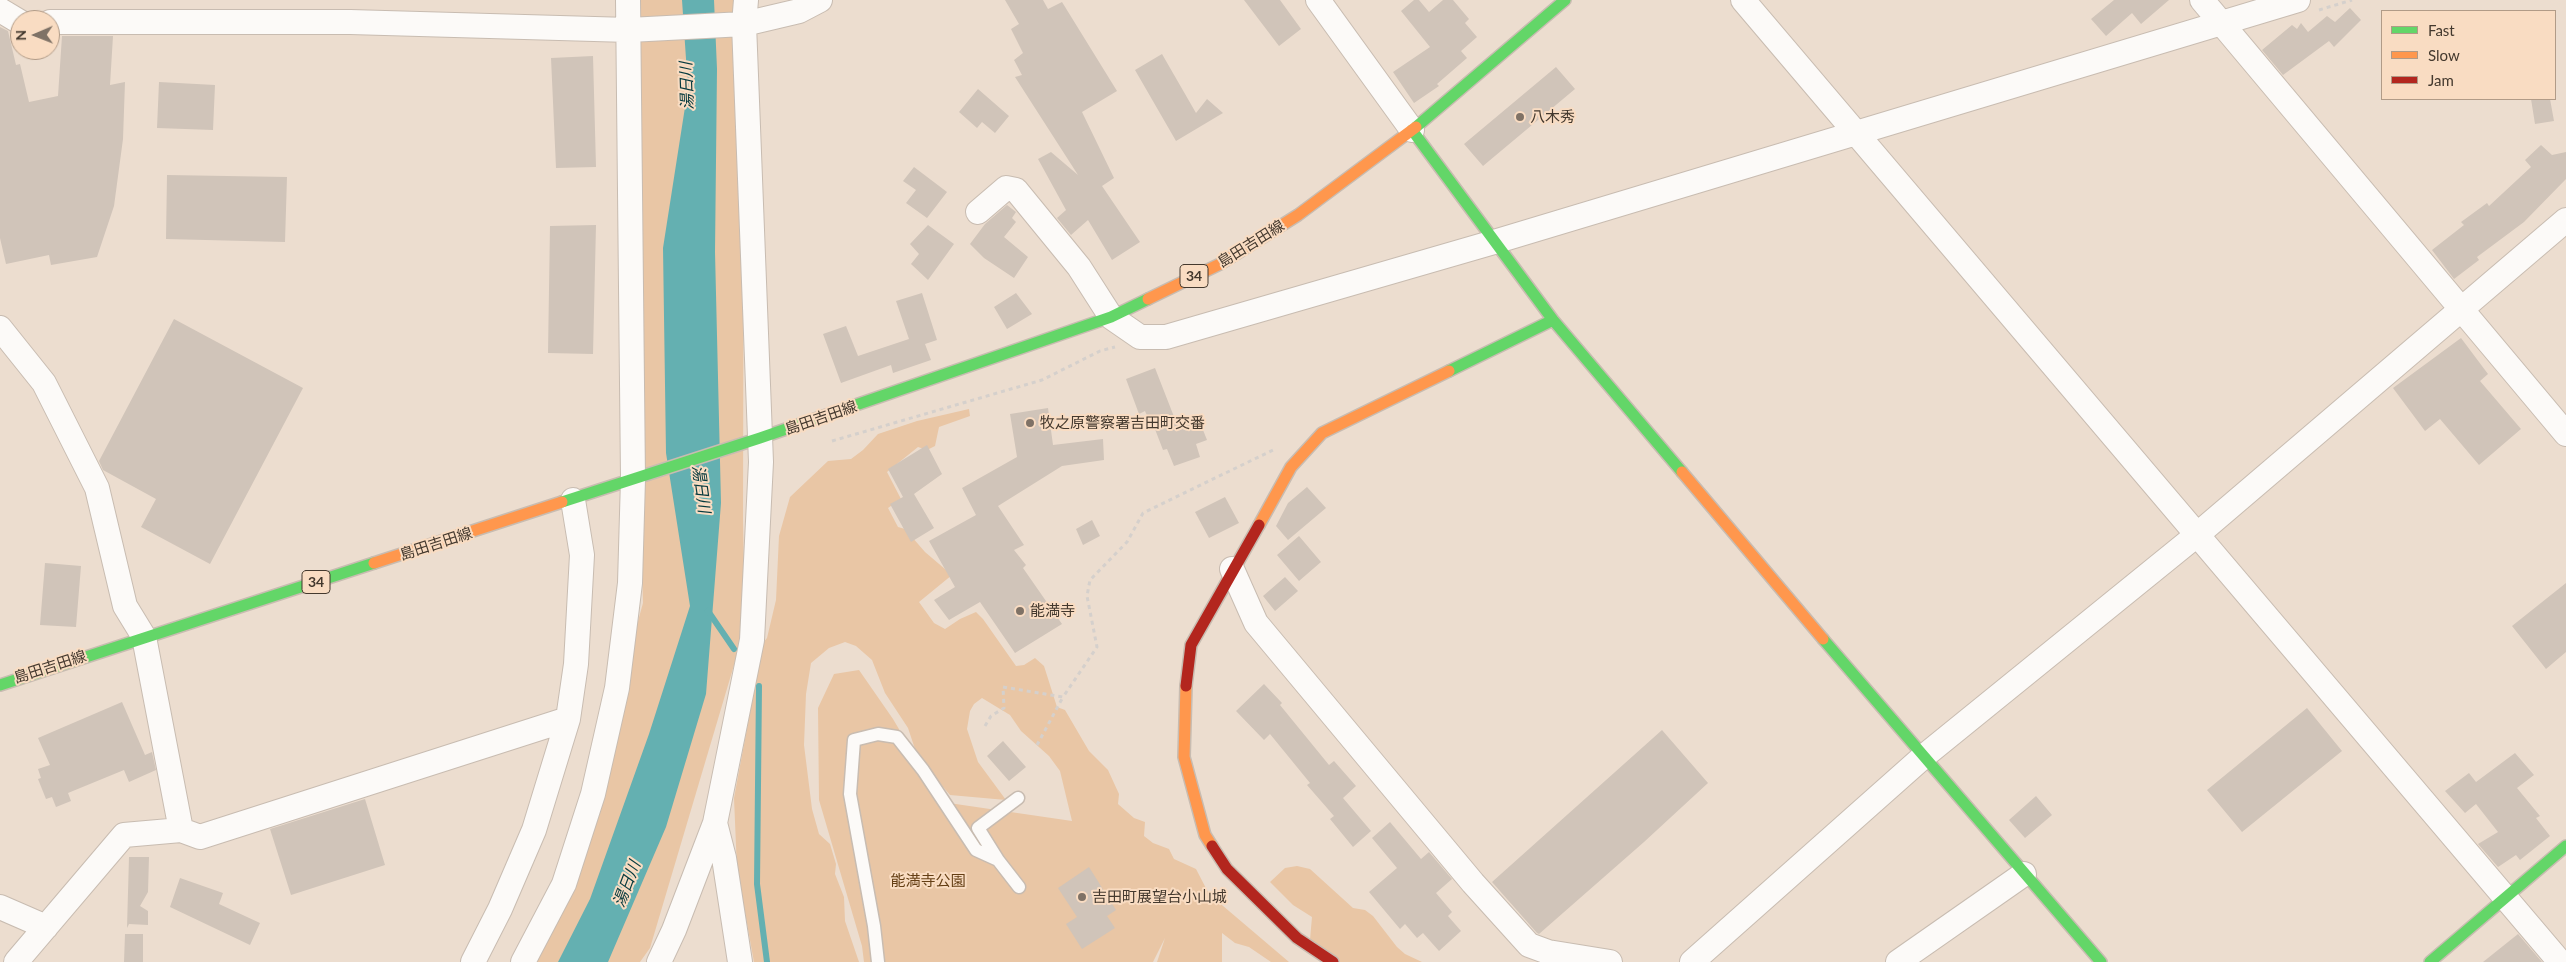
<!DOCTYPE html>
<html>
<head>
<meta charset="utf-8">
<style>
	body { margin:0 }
	#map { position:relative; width:2566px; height:962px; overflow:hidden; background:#ecddcf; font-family:Lato,sans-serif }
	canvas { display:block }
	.legend { position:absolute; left:2381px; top:10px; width:175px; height:90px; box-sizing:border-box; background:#f9dcc2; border:1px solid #b19b87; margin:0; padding:6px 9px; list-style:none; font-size:15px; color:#44392e }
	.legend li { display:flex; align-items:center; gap:10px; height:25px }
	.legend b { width:25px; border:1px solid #b19b87 }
	.north { position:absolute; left:10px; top:10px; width:50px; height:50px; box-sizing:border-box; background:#f9dcc2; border:1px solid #b19b87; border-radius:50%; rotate:269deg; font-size:14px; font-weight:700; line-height:20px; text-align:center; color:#44392e }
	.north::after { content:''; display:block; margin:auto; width:18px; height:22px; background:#7f7266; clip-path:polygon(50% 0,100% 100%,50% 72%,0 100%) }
</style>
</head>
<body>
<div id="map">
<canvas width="2566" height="962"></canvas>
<ul class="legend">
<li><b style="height:6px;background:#63d668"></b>Fast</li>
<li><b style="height:6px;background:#ff974d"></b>Slow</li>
<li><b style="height:6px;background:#b3261e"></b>Jam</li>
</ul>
<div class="north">N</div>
</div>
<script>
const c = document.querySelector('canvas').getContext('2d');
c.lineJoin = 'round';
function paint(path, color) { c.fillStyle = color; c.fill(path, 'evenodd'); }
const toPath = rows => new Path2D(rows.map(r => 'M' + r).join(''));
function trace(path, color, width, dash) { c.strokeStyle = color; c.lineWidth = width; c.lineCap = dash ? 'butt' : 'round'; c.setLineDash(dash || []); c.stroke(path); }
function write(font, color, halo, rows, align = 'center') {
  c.font = font + ' Lato,"Noto Sans JP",sans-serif'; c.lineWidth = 4; c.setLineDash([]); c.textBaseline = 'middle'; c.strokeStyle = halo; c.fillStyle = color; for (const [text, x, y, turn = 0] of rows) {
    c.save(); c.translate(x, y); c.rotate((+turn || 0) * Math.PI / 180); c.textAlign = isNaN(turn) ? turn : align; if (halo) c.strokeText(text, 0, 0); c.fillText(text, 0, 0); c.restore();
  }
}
const green = toPath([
	[638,0,746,0,744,24,743,519,745,628,650,948,640,962,511,962,572,860,643,603,630,107],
	[969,409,970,416,939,427,935,446,927,450,918,447,887,472,901,499,888,508,898,527,905,529,925,552,952,575,919,602,934,623,945,629,960,619,976,612,983,619,1016,666,1024,665,1035,658,1044,666,1057,707,1065,710,1089,751,1108,770,1119,794,1118,804,1134,818,1145,822,1144,836,1153,843,1169,849,1174,859,1196,869,1209,894,1289,962,1271,962,1249,947,1235,943,1222,933,1222,962,1157,962,1165,938,1153,962,864,962,862,946,819,800,818,708,834,674,859,670,893,719,942,802,1072,821,1060,771,1049,756,1021,731,1010,715,982,698,974,704,970,711,967,729,978,762,1006,800,950,795,918,758,908,728,885,693,872,660,856,646,845,642,829,648,811,663,806,694,804,745,812,809,819,834,830,844,836,864,835,874,844,897,845,921,859,962,754,962,737,869,734,798,763,643,767,638,776,600,779,536,790,497,828,461,851,459,863,450,878,434,917,421],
	[1297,866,1310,869,1353,908,1365,910,1373,916,1397,947,1405,954,1422,962,1337,962,1310,940,1312,917,1293,905,1270,882,1285,868]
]);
const water = toPath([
	[682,0,714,0,717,69,715,252,721,503,706,694,666,827,608,962,558,962,590,899,649,734,690,606,666,453,663,248,688,88]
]);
const stream = toPath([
	[708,611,734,649],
	[759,686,757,884,767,962]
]);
const building = toPath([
	[1005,0,1043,0,1048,9,1062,2,1117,91,1082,112,1114,178,1102,186,1140,242,1112,260,1088,220,1071,235,1057,218,1066,210,1038,159,1051,152,1078,175,1015,77,1022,75,1014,60,1023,53,1011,29,1019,24],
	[1244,0,1280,0,1301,29,1279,46],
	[1414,0,1419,0,1429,12,1443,0,1453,0,1469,19,1465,23,1477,37,1461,51,1467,58,1437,84,1439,86,1414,103,1393,72,1430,47,1401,11],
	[2114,0,2169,0,2141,24,2132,13,2106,36,2091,19],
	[2350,8,2361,20,2334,47,2329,41,2283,75,2262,50,2292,25,2297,29,2301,23,2308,32,2327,16,2335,22],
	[0,27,8,31,16,65,20,64,29,102,58,96,62,36,113,36,110,85,125,82,123,139,114,206,97,257,51,265,49,255,6,264,0,238],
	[1162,54,1196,113,1207,99,1223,113,1176,141,1135,70],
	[593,56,596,167,556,168,551,58],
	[1556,67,1575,89,1483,166,1464,144],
	[159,82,215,85,213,130,157,128],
	[978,89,1009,116,995,133,982,122,977,128,959,112],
	[2531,99,2550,99,2554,121,2535,124],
	[2541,145,2552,155,2566,152,2566,179,2524,222,2477,257,2479,260,2454,279,2432,250,2464,225,2461,222,2487,203,2489,206,2531,167,2525,160],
	[914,167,947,192,927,218,906,203,916,190,903,181],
	[167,175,287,177,285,242,166,239],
	[1007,205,1016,212,1012,218,1016,222,1004,237,1028,257,1014,278,984,258,970,244,985,224],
	[596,225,593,354,548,353,550,226],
	[928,225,954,244,928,280,911,264,919,254,910,244],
	[922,293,937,340,925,344,931,360,893,373,891,365,841,383,823,334,846,326,858,356,909,339,896,301],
	[1016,293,1032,314,1007,329,994,307],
	[174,319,303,388,210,564,141,527,156,499,103,470,99,461],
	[2461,338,2488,374,2480,381,2521,429,2479,465,2440,419,2425,431,2393,388],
	[1155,368,1178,427,1199,420,1207,440,1196,444,1200,457,1174,466,1167,449,1163,450,1153,424,1151,425,1145,411,1139,414,1126,379],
	[1048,408,1053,445,1103,439,1104,460,1062,466,998,506,1024,545,1014,550,1026,565,1023,568,1062,624,1015,653,980,602,949,620,934,600,955,587,929,541,976,515,962,488,1017,457,1010,414],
	[927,445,942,474,914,494,934,528,911,542,890,504,903,497,888,469],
	[1307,487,1326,508,1288,540,1276,526,1288,503],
	[1225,497,1239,523,1209,538,1195,512],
	[1092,520,1100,536,1083,545,1076,529],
	[1299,536,1321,562,1299,581,1277,555],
	[45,563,81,566,76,627,40,625],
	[1285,577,1298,591,1275,611,1263,596],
	[2566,583,2566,652,2546,669,2512,626],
	[1264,684,1282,703,1280,705,1329,765,1334,761,1356,786,1343,798,1371,831,1353,847,1330,819,1334,816,1307,785,1310,783,1270,734,1264,740,1236,711],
	[122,702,145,755,152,752,156,770,129,782,124,770,68,793,71,801,56,807,52,797,46,799,38,779,41,778,38,769,50,765,38,738],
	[2307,708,2342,751,2242,832,2207,790],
	[1662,730,1708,783,1644,842,1539,934,1537,933,1492,882],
	[1003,741,1026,767,1009,781,987,756],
	[2515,753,2534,775,2517,788,2540,816,2536,818,2550,836,2520,860,2516,855,2498,867,2478,844,2498,832,2476,804,2465,813,2445,791,2469,773,2476,782],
	[2036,796,2052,815,2025,838,2009,820],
	[365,799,385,865,291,895,270,829],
	[1390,822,1421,859,1429,852,1452,879,1436,893,1452,912,1448,916,1461,931,1439,951,1423,933,1417,938,1405,924,1400,929,1369,892,1397,868,1372,838],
	[129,857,149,857,148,892,140,906,148,911,148,925,129,924,127,928],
	[1089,867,1116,910,1107,916,1115,928,1082,949,1066,924,1077,917,1058,888],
	[180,878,223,893,219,904,260,923,250,945,170,907],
	[125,934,143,934,143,962,124,962],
	[2518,934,2542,962,2483,962]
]);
const path = toPath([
	[2319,10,2352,0],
	[832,441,1042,380,1100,351,1115,347],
	[985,726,991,716,1004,708,1003,687,1063,697,1097,647,1087,596,1090,580,1127,542,1143,513,1273,450],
	[1037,745,1063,697]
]);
const lane = toPath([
	[998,860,978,828,1018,798],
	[878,962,874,926,850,794,854,740,878,734,897,737,923,770,976,850,998,860,1019,887]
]);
const street = toPath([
	[1318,0,1412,130],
	[1743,0,2560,962],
	[2202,0,2566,434],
	[0,10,20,22],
	[50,22,350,22,629,30,744,24,799,11,820,0],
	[978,212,1006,188,1016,190,1079,267,1111,317,1140,337,1166,337,1494,242,2298,0],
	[0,328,44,383,97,488,125,606,144,637,181,830,124,835,16,962],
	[1232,569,1256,623,1473,883,1529,945,1548,952,1610,962],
	[715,823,724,858,740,962],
	[181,830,200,837,568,719],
	[0,907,46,927],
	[473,962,500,909,534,830,568,719,576,664,582,555,573,500],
	[523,962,564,884,593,794,617,688,630,583,633,479,628,0],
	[659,962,674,930,715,823,752,640,761,462,744,24,746,0],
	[1692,962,1923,757,2198,534,2566,220],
	[1898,962,2024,874]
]);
const fast = toPath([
	[1416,127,1565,0],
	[1412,130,1553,320,1682,472],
	[1449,371,1553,320],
	[562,502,760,438,1111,317,1148,299],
	[1823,639,2101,962],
	[0,685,374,563],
	[2430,962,2566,846]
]);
const slow = toPath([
	[1148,299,1220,264,1298,215,1416,127],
	[1682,472,1823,639],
	[1259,525,1291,467,1322,433,1449,371],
	[374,563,562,502],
	[1186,686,1184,757,1205,835,1212,846]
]);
const jam = toPath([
	[1186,686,1191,645,1259,525],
	[1212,846,1227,869,1297,938,1333,962]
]);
const markers = [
	[1520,117,5,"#7f7266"],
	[1030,423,5,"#7f7266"],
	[1020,611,5,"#7f7266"],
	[1082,897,5,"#7f7266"]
];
const shields = [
	[1194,276,28],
	[316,582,28]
];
const shieldNames = [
	["34",1194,276],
	["34",316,582]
];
const poiNames = [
	["八木秀",1530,117],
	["牧之原警察署吉田町交番",1040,423],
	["能満寺",1030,611],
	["吉田町展望台小山城",1092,897]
];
const streetNames = [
	["島田吉田線",1251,244,-32],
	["島田吉田線",821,418,-19],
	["島田吉田線",436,544,-18],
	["島田吉田線",50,667,-18]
];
const parkNames = [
	["能満寺公園",928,881]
];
const waterNames = [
	["湯日川",687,86,-92],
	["湯日川",701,489,82],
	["湯日川",627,884,-69]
];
paint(green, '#e9c6a5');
paint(water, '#64b0b1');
trace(stream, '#64b0b1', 6);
paint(building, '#d0c4b9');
trace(lane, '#c8bcb1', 15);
trace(street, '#c8bcb1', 26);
trace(fast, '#c8bcb1', 14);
trace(slow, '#c8bcb1', 14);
trace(jam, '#c8bcb1', 14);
trace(path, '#d5d0cc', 3, [4, 4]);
trace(lane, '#fcfaf8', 12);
trace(street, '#fcfaf8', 24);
trace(fast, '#63d668', 11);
trace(slow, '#ff974d', 11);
trace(jam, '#b3261e', 11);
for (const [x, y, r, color] of markers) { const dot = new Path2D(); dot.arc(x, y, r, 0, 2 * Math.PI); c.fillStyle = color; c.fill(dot); trace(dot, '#f9dcc2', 2); }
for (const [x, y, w] of shields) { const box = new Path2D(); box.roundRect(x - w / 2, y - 11.5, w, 23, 4); c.fillStyle = '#f9dcc2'; c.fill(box); trace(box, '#44392e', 1); }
write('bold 14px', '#44392e', null, shieldNames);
write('15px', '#44392e', '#f9dcc2', poiNames, 'left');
write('15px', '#44392e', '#f9dcc2', streetNames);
write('15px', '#653f15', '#f9dcc2', parkNames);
write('italic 16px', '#063a3e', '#f9dcc2', waterNames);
</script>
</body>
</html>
